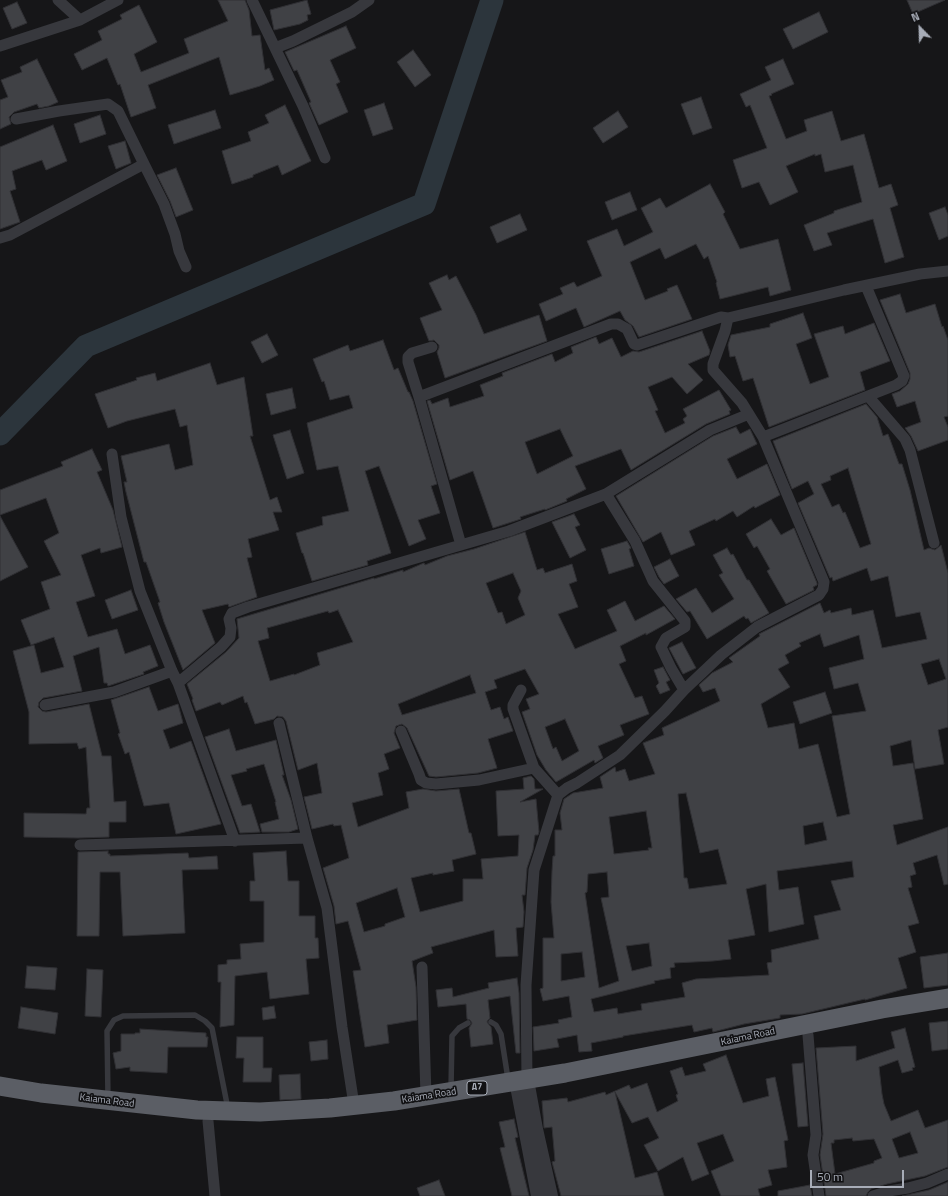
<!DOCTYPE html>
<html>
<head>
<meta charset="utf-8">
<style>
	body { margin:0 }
	#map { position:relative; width:948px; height:1196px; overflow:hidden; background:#161618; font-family:"Titillium Web",sans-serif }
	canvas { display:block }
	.north { position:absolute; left:900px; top:8px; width:40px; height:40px; -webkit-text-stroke:3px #111113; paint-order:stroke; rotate:337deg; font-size:11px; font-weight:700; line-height:16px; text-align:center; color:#a8adb8 }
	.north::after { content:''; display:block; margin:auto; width:14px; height:18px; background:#a8adb8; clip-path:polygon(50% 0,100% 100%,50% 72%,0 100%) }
	.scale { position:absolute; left:810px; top:1170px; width:94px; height:18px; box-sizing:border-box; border:2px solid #a8adb8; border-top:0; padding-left:5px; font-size:12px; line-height:14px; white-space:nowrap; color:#a8adb8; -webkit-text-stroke:3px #111113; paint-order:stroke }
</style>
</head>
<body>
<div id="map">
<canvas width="948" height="1196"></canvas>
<div class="north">N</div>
<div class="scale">50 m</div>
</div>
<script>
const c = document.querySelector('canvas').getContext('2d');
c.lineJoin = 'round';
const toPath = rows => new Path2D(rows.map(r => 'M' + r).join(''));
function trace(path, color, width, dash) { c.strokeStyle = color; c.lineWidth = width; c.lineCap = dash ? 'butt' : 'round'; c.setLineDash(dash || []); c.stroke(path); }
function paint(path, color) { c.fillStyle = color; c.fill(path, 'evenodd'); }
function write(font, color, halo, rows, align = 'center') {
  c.font = font + ' "Titillium Web",sans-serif'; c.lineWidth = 3.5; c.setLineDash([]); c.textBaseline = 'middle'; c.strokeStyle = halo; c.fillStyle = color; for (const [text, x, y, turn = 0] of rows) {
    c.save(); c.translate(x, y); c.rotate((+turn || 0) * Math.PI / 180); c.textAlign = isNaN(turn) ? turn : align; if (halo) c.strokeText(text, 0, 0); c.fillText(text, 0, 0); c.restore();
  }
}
const river = toPath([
	[0,434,86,346,424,204,492,0]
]);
const building = toPath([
	[218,0,245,0,249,10,252,36,260,35,265,70,269,68,274,80,260,86,230,95,219,57,148,85,156,108,131,117,120,84,118,85,107,58,82,70,74,54,102,40,98,31,122,19,120,15,139,5,157,42,134,54,141,72,189,53,184,39,228,21,218,0],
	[307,0,311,14,307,15,308,20,300,24,274,30,270,10,307,0],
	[907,0,945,0,913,14,907,0],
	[17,2,27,23,12,29,3,8,17,2],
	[819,12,828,32,793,49,783,29,819,12],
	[346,26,356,48,330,60,340,82,336,84,348,112,319,125,309,103,311,102,297,70,294,71,285,52,346,26],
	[413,50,431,75,415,87,397,62,413,50],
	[37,59,58,102,49,106,39,108,37,104,14,112,9,117,11,124,0,129,0,100,8,97,1,80,22,72,20,67,37,59],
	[783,59,794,84,771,94,772,95,769,96,786,139,807,131,804,120,832,111,841,141,864,134,879,188,891,184,898,205,890,208,904,257,885,263,873,219,827,233,832,245,814,251,804,225,834,213,834,211,862,202,853,165,825,172,821,154,815,156,815,154,786,166,798,192,770,205,759,182,742,188,733,160,767,148,750,105,746,107,740,94,771,80,765,67,783,59],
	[701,97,712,128,693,135,681,104,701,97],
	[384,103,393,129,373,136,364,110,384,103],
	[285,105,311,161,282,175,278,165,253,175,253,177,232,184,222,151,251,141,248,132,269,123,265,115,285,105],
	[215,110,221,128,174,144,168,125,215,110],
	[618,111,628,127,603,143,593,128,618,111],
	[100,115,106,134,80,143,74,124,100,115],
	[53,125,67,161,46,170,42,160,12,171,16,189,10,191,20,222,0,229,0,147,53,125],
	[125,141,131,163,116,169,108,146,125,141],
	[176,168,193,210,176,217,170,201,157,175,176,168],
	[710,184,725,212,723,214,740,249,778,239,791,290,770,296,768,287,720,299,716,283,717,282,708,256,704,259,696,244,665,259,660,248,630,262,645,300,668,291,667,289,677,285,692,319,639,337,633,326,625,320,620,311,584,327,576,308,546,321,539,304,563,294,560,288,574,282,577,287,602,276,587,241,617,229,624,246,653,232,641,208,660,198,666,208,710,184],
	[630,192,637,210,612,220,605,202,630,192],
	[945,207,948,215,948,236,939,240,929,213,945,207],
	[520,214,527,230,497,243,490,227,520,214],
	[447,275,449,280,456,276,476,315,484,334,539,315,547,341,445,378,437,352,439,348,439,345,434,340,429,341,420,318,442,310,429,283,447,275],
	[900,294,906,313,935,304,942,327,943,326,948,340,948,416,944,417,948,427,948,440,918,451,911,436,905,428,921,422,915,401,897,407,892,394,900,391,908,384,910,379,910,373,880,300,900,294],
	[803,313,812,338,796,344,810,384,829,377,814,334,843,326,845,334,874,323,890,361,860,372,865,390,769,427,753,378,743,381,735,356,730,357,728,345,731,335,770,327,770,324,803,313],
	[702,331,710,351,709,355,688,364,703,380,687,394,672,377,648,387,658,410,655,411,665,433,685,423,683,419,687,416,683,409,719,390,731,410,729,411,730,414,706,424,631,470,621,449,575,466,586,489,566,499,567,501,545,510,545,509,520,517,521,519,493,528,473,471,450,480,427,401,430,400,432,404,448,398,450,407,484,396,480,385,503,376,502,373,552,354,555,362,573,353,571,347,596,337,599,344,612,338,621,357,633,351,639,352,702,331],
	[560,429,573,456,537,474,525,442,560,429],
	[267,334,278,355,262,363,251,342,267,334],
	[383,340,394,370,398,368,408,392,409,392,413,401,437,484,431,486,440,513,418,520,426,539,409,546,379,466,365,471,391,553,367,561,368,565,312,581,303,553,302,553,296,533,323,525,322,517,349,511,338,466,317,470,307,423,353,408,349,395,330,400,324,381,322,382,313,359,348,345,350,351,383,340],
	[210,363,217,385,244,377,253,436,250,436,270,500,277,497,282,512,273,512,279,530,248,539,252,557,247,558,257,597,229,607,228,604,202,610,215,643,183,670,164,622,158,603,160,602,146,562,144,562,126,492,124,482,127,482,121,456,169,444,175,470,193,465,187,425,180,427,175,409,127,421,108,428,95,394,137,380,136,378,155,373,157,381,210,363],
	[292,388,296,408,271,415,266,394,292,388],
	[866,404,877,417,883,436,888,434,899,464,902,464,910,490,924,550,929,548,935,550,941,545,948,573,948,727,938,730,944,764,915,769,911,740,890,746,893,766,913,763,923,819,893,825,897,845,948,827,948,884,944,885,937,855,913,863,916,874,910,876,912,887,908,888,919,923,908,926,916,952,898,958,907,988,865,1000,865,999,802,1014,780,1015,780,1018,744,1024,713,1032,712,1028,694,1032,692,1025,623,1036,623,1037,591,1043,592,1051,579,1052,577,1035,557,1039,559,1047,534,1051,533,1027,559,1023,558,1020,572,1017,569,996,543,1001,540,989,543,988,543,938,554,938,551,902,552,871,553,856,555,856,555,830,562,830,560,813,564,799,573,793,603,788,600,777,615,767,616,772,625,769,629,781,655,774,643,743,664,735,662,728,720,701,715,688,703,692,699,685,712,673,733,662,729,658,760,636,759,634,761,633,820,603,824,613,830,610,831,613,851,608,852,615,873,610,882,648,927,639,920,612,896,617,888,576,871,581,867,568,833,581,832,577,830,578,798,503,814,494,808,481,792,489,773,441,866,404],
	[848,468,871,544,860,548,845,512,843,513,839,504,832,507,821,484,831,480,830,476,848,468],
	[820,634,824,647,859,635,864,659,829,668,834,689,858,683,866,711,832,716,850,814,837,817,818,744,799,749,794,723,768,728,761,704,790,687,778,669,789,663,785,655,801,646,799,643,820,634],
	[939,659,946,679,928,685,921,664,939,659],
	[686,793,700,853,718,849,727,884,689,889,687,878,684,878,678,794,686,793],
	[646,811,652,848,648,848,649,850,614,854,609,817,646,811],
	[823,822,827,840,805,845,803,826,823,822],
	[852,861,854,877,831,881,841,910,814,916,819,939,771,950,772,962,767,963,769,975,696,979,682,983,685,997,641,1004,642,1010,618,1014,617,1008,594,1012,591,999,655,983,654,981,671,978,670,968,675,967,674,963,713,961,731,959,728,940,755,935,746,889,766,884,769,932,804,924,798,887,779,890,777,871,852,861],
	[607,872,609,897,601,898,619,981,599,988,585,893,587,892,588,874,607,872],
	[649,943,652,966,632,971,626,946,649,943],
	[582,952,585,977,561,981,561,954,582,952],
	[736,427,740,434,750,429,757,444,727,459,737,479,767,464,780,495,755,508,754,506,737,517,733,511,716,521,715,519,689,531,695,545,671,555,661,532,643,542,616,496,713,436,736,427],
	[290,430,304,473,287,479,273,435,290,430],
	[92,449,102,470,97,472,113,510,122,547,101,553,100,548,81,555,95,596,76,602,82,620,88,637,117,629,125,654,150,645,158,666,143,672,144,674,108,686,107,683,104,683,99,647,73,656,82,691,43,698,39,702,38,707,42,711,46,712,89,704,102,756,111,756,114,802,126,801,126,822,109,822,109,837,78,838,24,837,24,813,86,814,87,808,90,808,86,747,79,749,77,743,29,744,29,712,13,651,34,645,41,673,64,667,54,637,31,645,21,620,50,609,41,582,61,575,44,541,59,533,46,498,0,515,0,490,63,466,61,462,92,449],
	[574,514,580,525,575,527,586,550,570,558,552,522,574,514],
	[0,516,28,567,0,581,0,516],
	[771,519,781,535,794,528,817,583,817,585,813,587,814,590,786,604,767,571,770,569,757,546,754,548,746,534,771,519],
	[525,532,537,570,543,568,545,573,572,564,577,581,569,584,578,607,558,614,575,649,617,631,607,610,625,601,635,621,664,606,675,619,646,635,646,633,620,646,626,661,619,664,635,698,642,696,649,714,620,725,624,735,598,746,603,758,595,763,594,760,556,782,546,770,537,755,522,712,530,709,526,699,539,694,525,669,494,680,497,688,485,692,491,710,500,707,504,719,508,717,513,731,488,739,497,768,478,773,436,777,429,776,407,728,402,724,396,726,394,733,400,748,384,754,389,769,378,773,383,795,352,803,358,827,409,808,406,792,423,789,436,791,459,789,469,833,471,833,476,854,452,860,454,871,433,875,433,873,411,878,420,912,463,901,463,879,483,879,481,859,518,856,519,835,498,836,496,791,524,789,523,778,531,776,534,779,535,789,543,789,520,802,536,799,539,832,538,835,535,835,533,850,527,868,525,895,522,895,524,912,523,927,516,928,518,956,496,957,494,930,431,947,433,953,412,961,416,987,417,1020,387,1025,389,1043,365,1047,353,971,361,970,348,921,336,924,334,906,323,868,349,858,341,825,334,826,333,824,312,829,304,797,322,793,317,763,298,770,286,721,283,717,277,716,274,719,255,724,247,702,245,703,243,696,222,705,220,702,196,711,192,700,193,699,187,684,226,652,239,638,237,619,374,578,374,579,403,570,403,572,424,563,425,565,447,556,474,549,525,532],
	[513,573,521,591,518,598,525,615,506,624,502,612,498,613,486,583,513,573],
	[338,610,353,642,317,653,320,665,294,675,294,674,270,681,258,641,269,638,267,628,328,611,329,613,338,610],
	[470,675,476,693,402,715,398,704,470,675],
	[565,719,579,751,562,761,556,747,553,749,545,727,565,719],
	[397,888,405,917,385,924,385,926,364,932,356,903,397,888],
	[627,541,631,548,629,549,634,566,609,574,601,549,627,541],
	[727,548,731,555,733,554,747,580,749,580,769,613,751,623,748,618,746,619,744,616,707,639,690,611,687,612,676,599,696,588,712,613,734,599,719,575,723,573,713,555,727,548],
	[670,559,679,576,664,584,659,577,654,567,670,559],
	[131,590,138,610,112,619,105,600,131,590],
	[682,642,696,668,683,674,669,648,682,642],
	[663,667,670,680,666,682,670,690,660,694,656,686,659,683,654,670,663,667],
	[149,687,158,711,178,704,183,723,163,730,170,749,191,741,221,824,176,834,169,803,144,806,129,752,125,754,118,734,120,733,111,700,149,687],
	[825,692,832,713,800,724,793,702,825,692],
	[229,729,236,751,276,740,284,775,282,775,291,800,298,829,289,832,262,832,260,824,279,819,275,802,276,802,264,764,246,769,247,771,231,775,242,806,251,804,260,832,240,833,205,737,229,729],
	[108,851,108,854,110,854,110,856,188,853,189,858,217,856,218,869,182,870,185,933,123,936,120,872,100,872,99,936,77,936,78,852,108,851],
	[286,851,288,881,299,881,299,916,315,916,315,938,318,938,319,958,306,959,309,994,270,999,267,972,235,976,234,1025,220,1027,221,982,218,982,218,965,227,964,227,960,241,959,240,944,264,942,264,901,250,901,250,881,255,881,253,853,286,851],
	[948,953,948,985,924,988,920,957,948,953],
	[27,966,57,968,55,990,25,988,27,966],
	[87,969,103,970,101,1017,85,1016,87,969],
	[517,978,519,993,520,1053,516,1053,510,996,488,1000,490,1018,488,1020,487,1022,491,1027,493,1044,471,1047,469,1028,471,1025,472,1023,470,1020,467,1019,466,1004,438,1007,436,990,452,988,453,997,489,988,488,983,517,978],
	[274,1006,276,1018,263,1020,262,1008,274,1006],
	[21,1007,58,1013,55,1034,18,1028,21,1007],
	[948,1021,948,1049,932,1051,929,1023,948,1021],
	[905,1028,915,1067,912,1068,913,1070,902,1073,898,1060,879,1067,882,1094,884,1104,891,1121,918,1110,925,1128,948,1120,948,1167,925,1176,887,1184,871,1189,868,1192,866,1196,826,1196,820,1155,823,1134,816,1048,856,1046,856,1061,895,1048,891,1032,905,1028],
	[910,1132,918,1153,899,1158,892,1139,910,1132],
	[852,1138,853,1141,874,1139,882,1158,874,1161,874,1163,835,1174,831,1143,834,1143,834,1140,852,1138],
	[140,1029,206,1033,206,1037,208,1037,207,1047,168,1047,167,1073,130,1071,130,1067,116,1069,113,1053,121,1051,121,1034,135,1034,135,1033,140,1033,140,1029],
	[237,1037,263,1037,263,1068,272,1068,271,1082,243,1082,244,1058,236,1058,237,1037],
	[327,1040,328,1059,311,1061,309,1042,327,1040],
	[726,1055,743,1103,769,1096,766,1079,775,1077,788,1140,784,1141,787,1167,768,1170,772,1185,758,1189,760,1196,721,1196,711,1171,734,1161,723,1134,697,1143,709,1174,692,1181,683,1157,658,1171,644,1145,659,1138,648,1117,632,1123,615,1092,635,1178,657,1172,664,1196,561,1196,552,1162,555,1161,552,1127,544,1128,542,1101,567,1098,568,1102,605,1092,606,1095,629,1085,631,1089,647,1083,657,1112,678,1101,676,1095,678,1094,670,1071,682,1067,685,1076,706,1071,703,1064,726,1055],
	[803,1063,808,1126,798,1127,792,1064,803,1063],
	[300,1074,301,1099,280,1100,279,1075,300,1074],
	[514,1119,518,1137,515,1138,529,1196,512,1196,500,1148,505,1147,499,1122,514,1119],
	[439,1180,445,1196,420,1196,417,1188,439,1180],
	[948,1182,948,1196,902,1196,929,1190,948,1182],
	[810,1185,812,1196,778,1196,778,1191,810,1185]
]);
const service = toPath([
	[491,1022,496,1025,501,1034,508,1079],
	[451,1088,452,1036,459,1028,468,1023],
	[108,1098,107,1031,114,1020,123,1016,195,1015,205,1021,212,1028,228,1109]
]);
const minor = toPath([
	[58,0,80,20],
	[252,0,303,106,325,158],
	[0,46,80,20,118,0],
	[275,48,293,41,352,12,369,0],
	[16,119,59,111,108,104,118,111,144,164],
	[0,238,10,235,144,164,164,204,175,234,179,251,186,267],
	[432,347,412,353,408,357,408,362,419,397,461,545],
	[868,396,905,439,910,450,934,543],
	[419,397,611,324,618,324,627,329,634,344,637,345,721,317,728,318],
	[763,437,896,385,902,381,904,376,866,286],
	[112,454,121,517,140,591,172,671,178,683,235,841],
	[606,494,635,541,653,581,685,621,685,627,666,638,661,647,671,668,684,690],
	[178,683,221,647,230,637,231,628,229,619,232,613,248,607,509,531,606,494,710,430,749,414],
	[521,690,513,705,513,709,534,768,558,795],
	[45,705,114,692,172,671],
	[279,723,307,838,327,908,342,1027,354,1105],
	[401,731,419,774,421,780,426,783,436,784,479,780,534,768],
	[80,845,307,838],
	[422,967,426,1096],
	[808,1035,816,1135,813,1155,819,1196],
	[527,1080,526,985,534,870,558,795,567,788,577,783,620,755,665,711,684,690,721,655,757,627,819,595,823,589,824,582,763,437,742,403,713,370,713,364,725,331,728,318,844,290,920,274,948,271],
	[208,1121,215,1196],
	[873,1196,889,1191,908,1188,927,1183,948,1174]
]);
const tertiary = toPath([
	[527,1080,536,1129,551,1196],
	[516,1081,538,1196]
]);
const trunk = toPath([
	[0,1086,41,1093,197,1110,260,1112,330,1108,394,1101,565,1073,882,1009,948,998]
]);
const shields = [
	[477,1088,20]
];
const shieldNames = [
	["A7",477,1088]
];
const streetNames = [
	["Kaiama Road",748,1037,-12],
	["Kaiama Road",429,1096,-9],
	["Kaiama Road",107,1101,7]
];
trace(river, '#2c353c', 23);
paint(building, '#404145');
trace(building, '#303034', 1);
trace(service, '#37383d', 5.5);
trace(minor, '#37383d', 11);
trace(tertiary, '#37383d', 14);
trace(trunk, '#5b5e65', 19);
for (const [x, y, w] of shields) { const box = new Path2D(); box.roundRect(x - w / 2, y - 7, w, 14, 3); c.fillStyle = '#111113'; c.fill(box); trace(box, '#a8adb8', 1); }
write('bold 9px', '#a8adb8', null, shieldNames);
write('10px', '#a8adb8', '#111113', streetNames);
</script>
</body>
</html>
